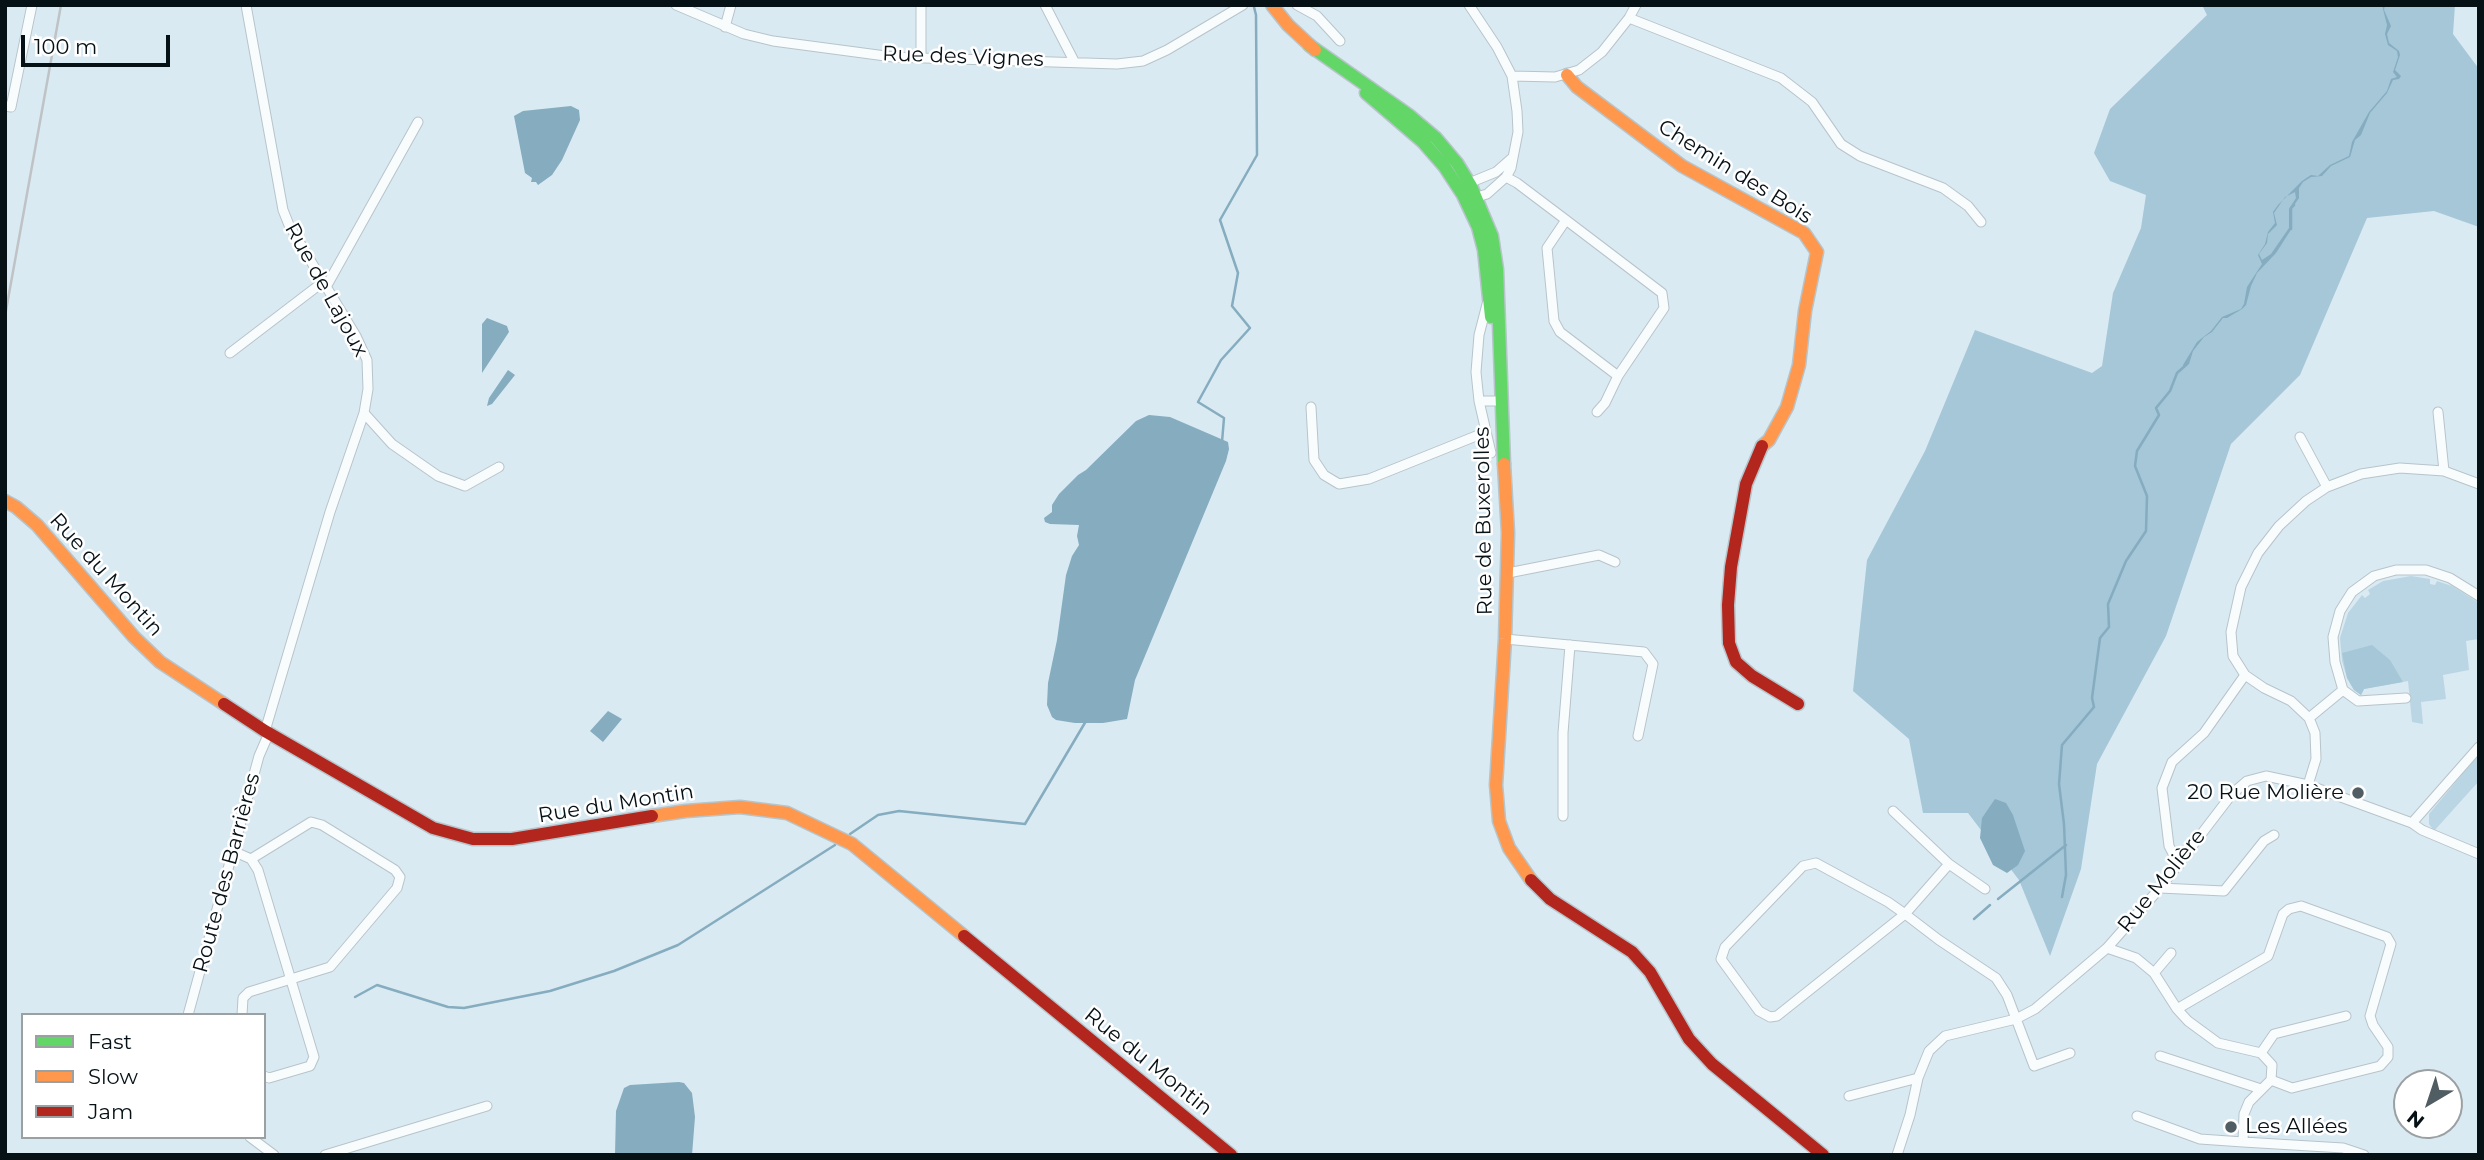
<!DOCTYPE html>
<html>
<head>
<meta charset="utf-8">
<style>
	body { margin:0 }
	#map { position:relative; width:2484px; height:1160px; overflow:hidden; background:#daeaf2; font-family:Montserrat,sans-serif }
	canvas { display:block }
	.frame { position:absolute; inset:0; border:7px solid #061116; pointer-events:none }
	.legend { position:absolute; left:21px; top:1013px; width:245px; height:126px; box-sizing:border-box; background:#fff; border:2px solid #9ba0a2; margin:0; padding:9px 12px; list-style:none; font-size:21px; color:#061116 }
	.legend li { display:flex; align-items:center; gap:14px; height:35px }
	.legend b { width:35px; border:2px solid #9ba0a2 }
	.north { position:absolute; left:2393px; top:1069px; width:70px; height:70px; box-sizing:border-box; background:#fff; border:2px solid #9ba0a2; border-radius:50%; rotate:219deg; font-size:19px; font-weight:700; line-height:28px; text-align:center; color:#061116 }
	.north::after { content:''; display:block; margin:auto; width:24px; height:32px; background:#505d63; clip-path:polygon(50% 0,100% 100%,50% 72%,0 100%) }
	.scale { position:absolute; left:21px; top:35px; width:149px; height:32px; box-sizing:border-box; border:4px solid #061116; border-top:0; padding-left:9px; font-size:21px; line-height:24px; white-space:nowrap; color:#061116; -webkit-text-stroke:5px #fff; paint-order:stroke }
</style>
</head>
<body>
<div id="map">
<canvas width="2484" height="1160"></canvas>
<div class="frame"></div>
<ul class="legend">
<li><b style="height:9px;background:#63d668"></b>Fast</li>
<li><b style="height:9px;background:#ff974d"></b>Slow</li>
<li><b style="height:9px;background:#b3261e"></b>Jam</li>
</ul>
<div class="north">N</div>
<div class="scale">100 m</div>
</div>
<script>
const c = document.querySelector('canvas').getContext('2d');
c.lineJoin = 'round';
function paint(path, color) { c.fillStyle = color; c.fill(path, 'evenodd'); }
const toPath = rows => new Path2D(rows.map(r => 'M' + r).join(''));
function trace(path, color, width, dash) { c.strokeStyle = color; c.lineWidth = width; c.lineCap = dash ? 'butt' : 'round'; c.setLineDash(dash || []); c.stroke(path); }
function write(font, color, halo, rows, align = 'center') {
  c.font = font + ' Montserrat,sans-serif'; c.lineWidth = 5; c.setLineDash([]); c.textBaseline = 'middle'; c.strokeStyle = halo; c.fillStyle = color; for (const [text, x, y, turn = 0] of rows) {
    c.save(); c.translate(x, y); c.rotate((+turn || 0) * Math.PI / 180); c.textAlign = isNaN(turn) ? turn : align; if (halo) c.strokeText(text, 0, 0); c.fillText(text, 0, 0); c.restore();
  }
}
const green = toPath([
	[2411,576,2430,579,2430,584,2435,585,2437,581,2452,586,2479,603,2479,639,2466,641,2469,670,2443,675,2446,699,2421,702,2423,724,2412,722,2408,681,2364,689,2361,695,2354,690,2347,678,2342,661,2340,638,2348,613,2362,595,2365,598,2370,594,2368,590,2383,581],
	[2479,754,2479,781,2434,831,2429,824,2429,814]
]);
const forest = toPath([
	[2202,5,2455,5,2453,34,2479,69,2479,227,2434,211,2367,218,2300,375,2231,444,2166,636,2097,764,2081,869,2050,956,2019,880,1968,813,1923,813,1909,739,1853,691,1867,560,1925,451,1975,330,2092,373,2102,366,2113,293,2141,228,2146,195,2110,181,2094,153,2110,109,2207,15],
	[2372,645,2390,660,2403,682,2364,689,2361,695,2354,690,2347,678,2342,653]
]);
const water = toPath([
	[2382,5,2385,5,2384,10,2391,26,2387,34,2389,43,2399,51,2400,55,2395,70,2401,76,2399,79,2393,80,2387,93,2370,113,2361,135,2355,140,2350,157,2331,166,2322,176,2311,177,2303,182,2299,188,2299,198,2290,211,2292,228,2276,253,2257,273,2251,286,2246,305,2242,309,2227,318,2223,318,2212,332,2204,337,2193,351,2189,364,2184,368,2183,365,2197,342,2211,331,2222,317,2241,309,2244,304,2247,287,2262,264,2258,255,2265,244,2268,232,2275,223,2273,212,2278,205,2302,181,2311,175,2318,176,2330,165,2349,156,2352,142,2369,112,2387,91,2391,79,2397,77,2393,72,2398,57,2397,51,2388,45,2385,34,2387,25],
	[2295,192,2296,198,2289,209,2289,228,2271,254,2262,260,2259,254,2267,243,2268,234,2277,225,2274,213,2285,197],
	[571,106,579,110,580,120,562,160,552,175,538,185,536,182,531,182,532,178,525,173,514,116,523,111],
	[487,318,507,326,509,332,482,373,482,324],
	[508,370,515,375,492,404,487,406,489,398],
	[1149,415,1170,417,1228,442,1229,449,1226,461,1135,680,1127,719,1103,723,1075,723,1056,720,1052,717,1047,705,1048,683,1057,640,1066,575,1072,556,1079,545,1077,536,1079,525,1050,524,1045,522,1044,518,1052,512,1052,505,1059,494,1078,475,1086,470,1136,421],
	[608,711,622,719,603,742,590,731],
	[1995,799,2006,803,2013,815,2025,851,2018,865,2007,873,1993,865,1980,838,1982,818],
	[679,1082,684,1083,692,1093,695,1117,692,1155,615,1155,616,1111,624,1088,630,1085]
]);
const stream = toPath([
	[2291,229,2291,208,2294,205],
	[1222,442,1224,418,1198,402,1221,360,1250,328,1232,306,1238,273,1220,220,1257,155,1256,15,1254,7],
	[850,834,878,815,899,811,1025,824,1086,721],
	[2062,897,2066,875,2064,824,2059,784,2062,745,2094,707,2092,698,2100,638,2109,627,2108,604,2126,561,2146,531,2147,496,2135,466,2137,451,2159,415,2156,408,2170,391,2177,373,2186,365],
	[1998,899,2066,845],
	[1974,919,1990,905],
	[355,997,377,985,448,1007,464,1008,550,991,614,971,678,945,835,845]
]);
const street = toPath([
	[246,5,283,210,289,225,356,336,367,360,368,389,364,413,330,512,265,731],
	[676,5,744,34,773,41,893,57,1117,64,1143,61,1167,50,1243,5],
	[1045,5,1074,61],
	[1297,5,1317,16,1340,41],
	[1469,5,1497,47,1512,76,1517,111,1518,132,1511,168,1506,177,1487,194,1477,197,1470,196],
	[1629,18,1781,78,1812,102,1841,144,1860,156,1943,188,1968,206,1981,222],
	[725,27,731,5],
	[921,58,921,5],
	[1512,76,1555,77,1579,70,1602,52,1629,18,1636,5],
	[5,106,11,107,32,5],
	[1506,177,1517,183,1566,220,1662,293,1664,308,1618,376,1560,332,1554,321,1547,248,1566,220],
	[1468,189,1474,181,1496,172,1513,157],
	[326,287,418,122],
	[1487,304,1479,335,1476,372,1479,401,1491,453],
	[230,353,323,282],
	[1479,401,1500,401],
	[1311,407,1314,460,1324,475,1339,484,1369,479,1486,432],
	[1597,412,1605,403,1618,376],
	[2438,412,2444,471],
	[364,413,392,444,438,476,465,486,499,467],
	[2300,437,2327,487],
	[1508,573,1599,555,1615,562],
	[1505,639,1644,652,1653,664,1638,736],
	[2343,690,2358,701,2406,698],
	[2309,718,2343,690,2335,662,2333,637,2340,611,2352,592,2374,576,2396,570,2426,570,2450,578,2479,596],
	[2308,785,2316,759,2315,733,2309,718,2291,701,2264,688,2245,675,2233,656,2231,632,2241,587,2258,553,2279,526,2306,501,2327,487,2361,474,2400,468,2444,471,2479,484],
	[1893,811,1949,864,1985,889],
	[1563,816,1563,733,1570,645],
	[2412,823,2479,747],
	[233,851,251,859,258,870,314,1057,310,1066,269,1078,264,1076],
	[1949,864,1905,914,1777,1016,1770,1017,1759,1011,1721,959,1725,947,1803,866,1816,863,1888,902,1905,914,1939,940,1996,978,2007,995,2034,1066,2070,1053],
	[2179,865,2169,846,2162,788,2172,762,2204,733,2245,675],
	[2160,888,2224,891,2264,841,2274,835],
	[2107,948,2136,958,2154,973,2171,953],
	[2154,973,2177,1009,2188,1021,2218,1043,2261,1053,2272,1065,2271,1080,2249,1102,2244,1114,2243,1142,2343,1148,2364,1155],
	[2177,1009,2268,956,2283,914,2289,909,2301,906,2387,937,2391,944,2370,1016,2373,1025,2388,1047,2388,1057,2380,1066,2292,1088,2271,1080],
	[188,1015,259,756,269,733],
	[242,1015,243,998,249,992,330,967,397,888,400,877,395,870,322,825,311,822,251,859],
	[2261,1053,2274,1034,2346,1016],
	[2160,1056,2261,1089],
	[1849,1096,1918,1078],
	[2137,1116,2200,1139,2243,1142],
	[250,1137,274,1155],
	[325,1155,487,1106],
	[1897,1155,1910,1115,1918,1078,1929,1051,1945,1036,2016,1019,2035,1009,2107,948,2160,888,2232,794,2247,781,2266,776,2308,785,2412,823,2422,830,2479,854]
]);
const fast = toPath([
	[1309,45,1410,116,1436,138,1457,163,1471,186,1492,236,1497,269,1504,464],
	[1366,93,1423,142,1444,166,1463,195,1478,227,1484,250,1491,317]
]);
const slow = toPath([
	[1272,5,1288,25,1315,50],
	[1567,75,1577,87,1682,166,1804,233,1817,252,1805,311,1799,365,1787,407,1769,440,1762,446],
	[1504,464,1508,533,1505,639,1496,785,1499,821,1509,848,1531,880],
	[5,501,16,507,37,525,134,637,160,662,224,704],
	[652,816,686,811,740,807,787,813,852,844,964,936]
]);
const jam = toPath([
	[1762,446,1746,484,1731,567,1728,605,1729,643,1736,662,1752,676,1798,704],
	[224,704,265,731,433,828,473,839,512,839,652,816],
	[1531,880,1550,899,1632,952,1650,972,1689,1039,1712,1064,1823,1155],
	[964,936,1231,1155]
]);
const rail = toPath([
	[5,316,61,5]
]);
const markers = [
	[2358,793,7,"#505d63"],
	[2231,1127,7,"#505d63"]
];
const streetNames = [
	["Rue des Vignes",963,57,2],
	["Chemin des Bois",1735,172,32],
	["Rue de Lajoux",326,290,61],
	["Rue de Buxerolles",1484,521,-91],
	["Rue du Montin",106,575,48],
	["Rue du Montin",616,804,-9],
	["Route des Barrières",227,873,-75],
	["Rue Molière",2162,881,-51],
	["Rue du Montin",1148,1062,39]
];
const poiNames = [
	["20 Rue Molière",2344,793],
	["Les Allées",2245,1127,"left"]
];
paint(green, '#bad6e4');
paint(forest, '#a5c7d8');
paint(water, '#85acbf');
trace(stream, '#85acbf', 2.5);
trace(street, '#b7c4ca', 11);
trace(fast, '#b7c4ca', 15);
trace(slow, '#b7c4ca', 15);
trace(jam, '#b7c4ca', 15);
trace(street, '#f9fcfd', 9);
trace(fast, '#63d668', 12);
trace(slow, '#ff974d', 12);
trace(jam, '#b3261e', 12);
trace(rail, '#bfc3c5', 2.5);
for (const [x, y, r, color] of markers) { const dot = new Path2D(); dot.arc(x, y, r, 0, 2 * Math.PI); c.fillStyle = color; c.fill(dot); trace(dot, '#fff', 2.5); }
write('21px', '#061116', '#fff', streetNames);
write('21px', '#061116', '#fff', poiNames, 'right');
</script>
</body>
</html>
